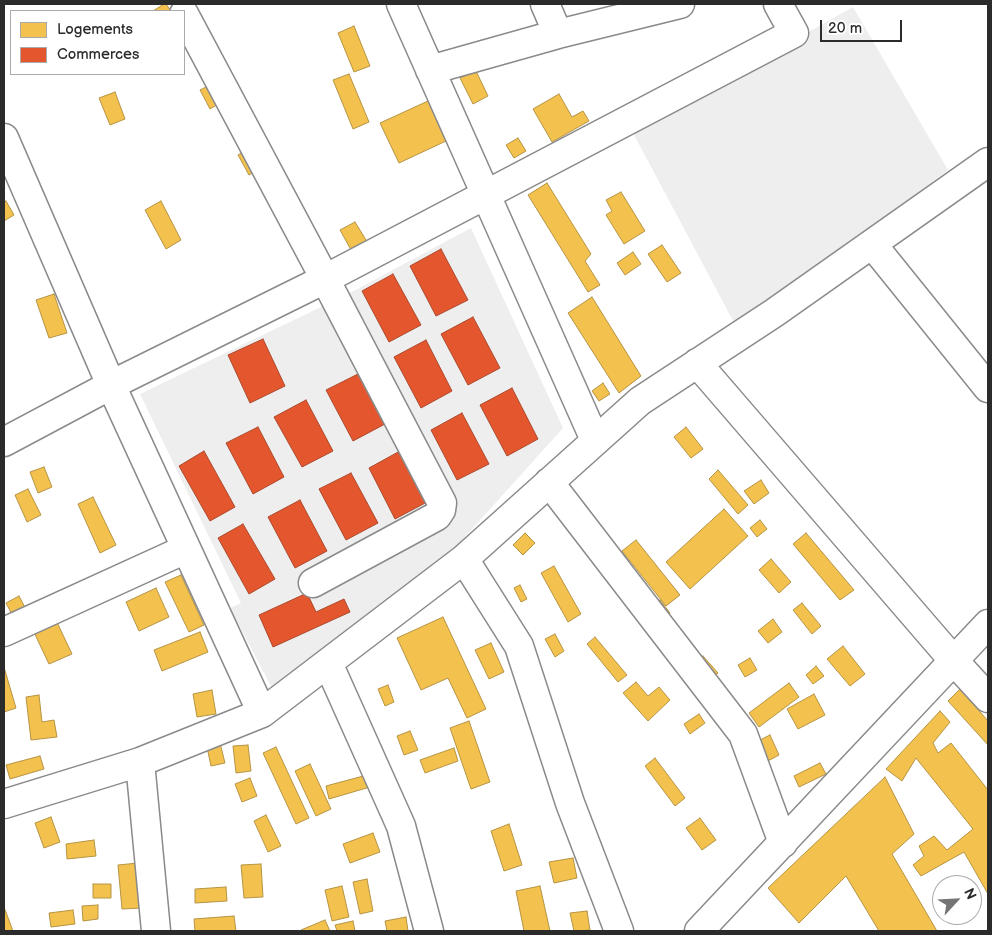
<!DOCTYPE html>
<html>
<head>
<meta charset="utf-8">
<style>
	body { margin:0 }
	#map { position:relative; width:992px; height:935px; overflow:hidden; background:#fff; font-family:"Balsamiq Sans",sans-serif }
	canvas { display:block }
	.frame { position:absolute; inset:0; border:5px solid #2b2b2b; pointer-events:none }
	.legend { position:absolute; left:10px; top:10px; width:175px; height:65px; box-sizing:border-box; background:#fff; border:1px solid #aaa; margin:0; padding:6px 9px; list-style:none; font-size:15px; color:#2b2b2b }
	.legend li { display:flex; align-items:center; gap:10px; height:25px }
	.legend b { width:25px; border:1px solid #aaa }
	.north { position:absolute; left:932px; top:875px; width:50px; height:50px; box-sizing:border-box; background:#fff; border:1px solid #aaa; border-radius:50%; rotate:65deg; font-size:14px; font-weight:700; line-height:20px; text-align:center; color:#2b2b2b }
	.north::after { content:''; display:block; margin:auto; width:18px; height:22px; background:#757575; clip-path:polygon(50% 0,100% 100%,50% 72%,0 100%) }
	.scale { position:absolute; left:820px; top:20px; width:82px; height:22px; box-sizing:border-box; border:2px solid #2b2b2b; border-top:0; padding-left:6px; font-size:15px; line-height:18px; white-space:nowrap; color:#2b2b2b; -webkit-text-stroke:4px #fff; paint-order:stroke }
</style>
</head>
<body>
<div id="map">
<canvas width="992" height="935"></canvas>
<div class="frame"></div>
<ul class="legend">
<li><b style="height:14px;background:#f2c14e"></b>Logements</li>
<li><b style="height:14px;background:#e4572e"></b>Commerces</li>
</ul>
<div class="north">N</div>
<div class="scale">20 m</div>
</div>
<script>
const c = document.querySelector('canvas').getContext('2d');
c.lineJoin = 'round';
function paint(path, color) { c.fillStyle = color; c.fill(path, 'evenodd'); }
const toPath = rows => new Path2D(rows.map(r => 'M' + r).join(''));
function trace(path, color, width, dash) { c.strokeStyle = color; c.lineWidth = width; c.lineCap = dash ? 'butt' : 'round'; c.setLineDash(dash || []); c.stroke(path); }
const built = toPath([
	[853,7,948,170,738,330,632,131],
	[471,228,563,428,446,558,274,692,230,608,241,603,140,394,348,294]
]);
const homes = toPath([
	[164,4,166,4,171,11,153,11,164,4],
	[354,26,370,66,354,72,338,33,354,26],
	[476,71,488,96,473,104,460,78,476,71],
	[349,74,369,122,353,129,333,80,349,74],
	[216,82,225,100,210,109,200,90,216,82],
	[115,92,125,119,110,125,99,98,115,92],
	[559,94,572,117,583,111,589,121,552,142,533,109,559,94],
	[428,101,446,141,399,163,380,123,428,101],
	[518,138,526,151,514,158,506,145,518,138],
	[248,149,259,169,249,175,238,155,248,149],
	[547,183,591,254,585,261,600,285,588,292,528,195,547,183],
	[621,192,645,231,624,244,606,215,612,211,606,200,621,192],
	[6,201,14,215,4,221,4,202,6,201],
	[161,201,181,240,166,249,145,210,161,201],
	[355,222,371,248,355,257,340,230,355,222],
	[662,245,681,273,667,282,648,254,662,245],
	[633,252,641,264,625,275,617,263,633,252],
	[54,294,67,333,49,338,36,300,54,294],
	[592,297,641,376,619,393,568,313,592,297],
	[603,383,610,394,599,401,592,391,603,383],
	[686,427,703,449,691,458,674,437,686,427],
	[44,467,52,487,38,493,30,472,44,467],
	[718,470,748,505,738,514,709,479,718,470],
	[761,480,769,493,754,504,744,491,761,480],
	[28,489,41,515,27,522,15,495,28,489],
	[93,497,116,545,100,553,78,504,93,497],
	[724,509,748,536,690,589,666,562,724,509],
	[760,520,767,529,757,537,750,528,760,520],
	[525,533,535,543,523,555,513,545,525,533],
	[806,533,854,590,840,600,793,544,806,533],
	[636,540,680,595,666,606,622,551,636,540],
	[771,559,791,582,779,593,759,570,771,559],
	[554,566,581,614,568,622,541,573,554,566],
	[181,575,204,625,189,632,165,582,181,575],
	[520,585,527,599,521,602,514,588,520,585],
	[156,588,169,617,139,631,126,602,156,588],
	[19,596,29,615,16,622,6,603,19,596],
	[660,600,670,613,660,620,650,607,660,600],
	[802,603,821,626,812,634,793,610,802,603],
	[54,616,72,654,49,664,31,626,54,616],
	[443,617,486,709,467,718,448,678,421,690,397,638,443,617],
	[773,619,782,632,768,643,758,631,773,619],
	[200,632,208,652,162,671,154,650,200,632],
	[555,634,564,651,555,657,545,639,555,634],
	[595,637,627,675,618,682,587,644,595,637],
	[491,643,504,672,489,679,475,650,491,643],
	[843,646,865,674,850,686,827,659,843,646],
	[703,656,718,673,707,682,693,664,703,656],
	[750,658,757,670,745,677,738,665,750,658],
	[816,666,824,676,813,684,806,675,816,666],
	[4,667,16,708,4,712,4,667],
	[636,682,648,696,659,687,670,700,648,721,623,693,636,682],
	[789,683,799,697,759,727,749,713,789,683],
	[388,685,394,702,385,706,378,689,388,685],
	[960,689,988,721,988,745,948,701,960,689],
	[212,690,216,714,197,717,193,694,212,690],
	[814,694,825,715,798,729,787,709,814,694],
	[39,695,42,722,54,720,57,737,31,740,26,697,39,695],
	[940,711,950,722,933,743,938,753,951,743,988,790,988,894,964,852,921,876,913,865,924,856,919,846,934,836,947,850,973,829,916,758,902,781,886,769,940,711],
	[699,714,705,723,690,734,684,724,699,714],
	[469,721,490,782,471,789,450,728,469,721],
	[410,731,418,750,404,755,397,736,410,731],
	[218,735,225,763,211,766,205,738,218,735],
	[770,735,779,755,766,762,756,742,770,735],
	[248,745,251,771,236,773,233,746,248,745],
	[276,747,309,818,296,824,263,753,276,747],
	[454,748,458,761,425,773,420,760,454,748],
	[40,756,44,769,10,779,6,765,40,756],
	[655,758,685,798,675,806,645,766,655,758],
	[820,763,826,774,799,787,794,776,820,763],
	[310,764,331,809,316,816,295,771,310,764],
	[367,775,370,787,329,799,326,786,367,775],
	[885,777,914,834,892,854,937,931,879,931,846,876,799,923,768,888,885,777],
	[250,778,257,796,242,802,235,784,250,778],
	[266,815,281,846,268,852,254,821,266,815],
	[51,817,60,842,44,848,35,823,51,817],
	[700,818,716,840,702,850,686,828,700,818],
	[509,824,522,865,504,871,491,831,509,824],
	[373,833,380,852,350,863,343,844,373,833],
	[94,840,96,856,67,859,66,844,94,840],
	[573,858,577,878,554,883,549,862,573,858],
	[138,863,142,908,122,909,118,865,138,863],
	[261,864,263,897,244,898,241,865,261,864],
	[367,879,373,911,360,914,353,882,367,879],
	[93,884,111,884,111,898,93,898,93,884],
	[342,886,349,917,332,921,325,890,342,886],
	[540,886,550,931,524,931,516,891,540,886],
	[226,887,227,901,195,903,195,889,226,887],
	[98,905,98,919,83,921,82,906,98,905],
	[4,907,13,931,4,931,4,907],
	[73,910,75,924,51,927,49,913,73,910],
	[587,911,590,930,574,931,570,913,587,911],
	[234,916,236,931,195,931,194,919,234,916],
	[406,917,408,931,387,931,385,921,406,917],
	[325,920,330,931,302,931,301,930,325,920],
	[353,921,355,931,337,931,335,925,353,921]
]);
const shops = toPath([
	[441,249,468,300,436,316,410,266,441,249],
	[393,274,421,325,389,342,362,291,393,274],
	[473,317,500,368,468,385,441,334,473,317],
	[263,339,285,386,250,403,228,355,263,339],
	[426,340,452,391,421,408,394,357,426,340],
	[358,374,385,424,353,441,326,390,358,374],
	[512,388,538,439,507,456,480,405,512,388],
	[306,400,333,451,302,467,274,417,306,400],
	[462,413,489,464,457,480,431,430,462,413],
	[258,427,284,477,253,494,226,443,258,427],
	[204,451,235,507,210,521,179,466,204,451],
	[400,451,427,502,395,519,369,468,400,451],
	[351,473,378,523,346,540,319,489,351,473],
	[300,500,327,551,295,568,268,517,300,500],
	[243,524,275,579,249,594,218,538,243,524],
	[307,593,316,612,344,599,350,612,273,647,259,615,307,593]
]);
const minor = toPath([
	[401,4,595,440],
	[545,4,558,34],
	[184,14,325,279,442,503,441,510,437,516,313,583],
	[430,70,558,34,680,4],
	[4,138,111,385,262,713],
	[872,244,988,388],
	[697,363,954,661,988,698],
	[4,442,111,385,325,279,794,33,778,4],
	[549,482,743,734,783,843],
	[464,559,519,646,570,803,619,931],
	[4,632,186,549],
	[328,663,401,826,429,931],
	[140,762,156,931],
	[4,804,140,762,262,713,464,559,640,401,774,313,988,162],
	[699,931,988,624]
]);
paint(built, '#eee');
paint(homes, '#f2c14e');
trace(homes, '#b69444', 1);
paint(shops, '#e4572e');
trace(shops, '#ac4a2d', 1);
trace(minor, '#8a8a8a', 31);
trace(minor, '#fff', 28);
</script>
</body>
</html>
